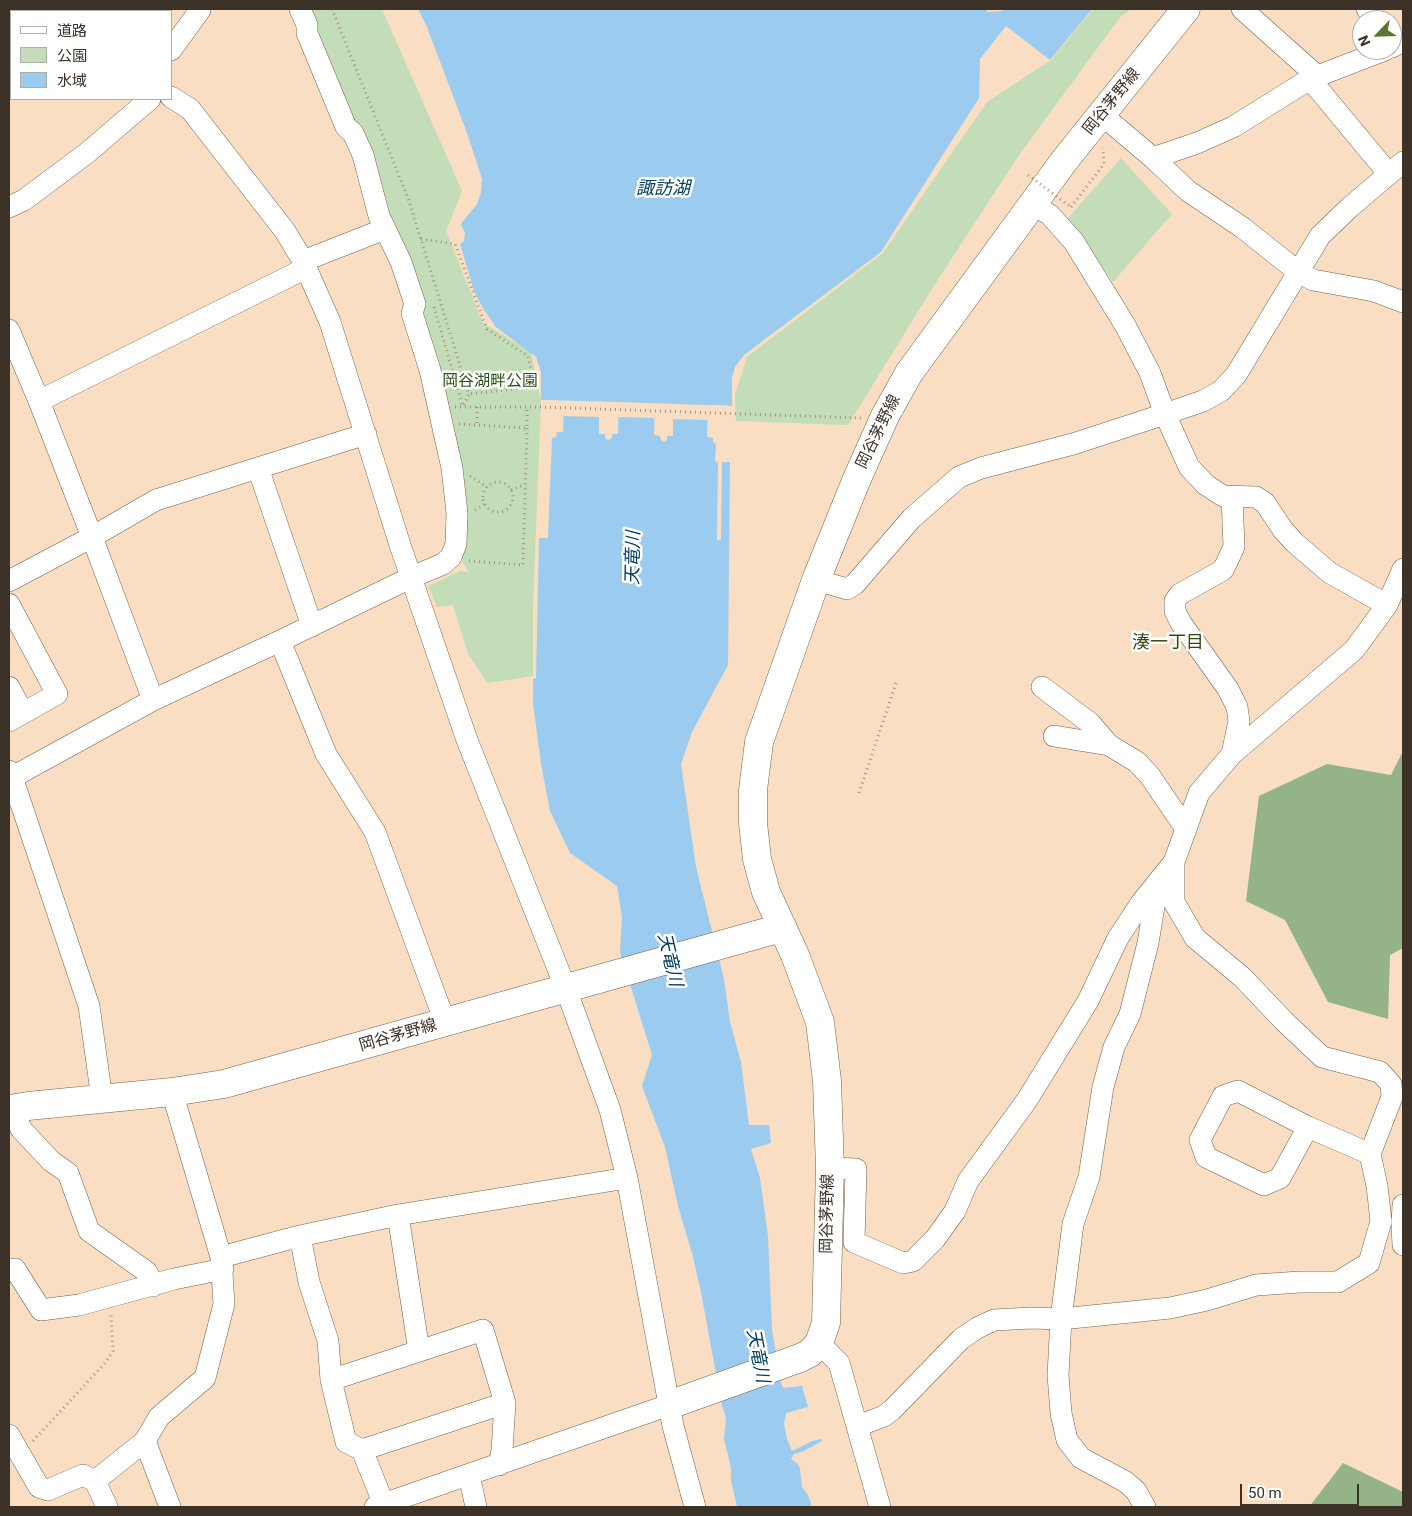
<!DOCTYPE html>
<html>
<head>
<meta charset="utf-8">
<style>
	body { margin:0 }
	#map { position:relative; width:1412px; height:1516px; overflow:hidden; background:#f9dec3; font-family:Roboto,"Noto Sans JP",sans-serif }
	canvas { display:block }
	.frame { position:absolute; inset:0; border:10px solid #3c3127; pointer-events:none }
	.legend { position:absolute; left:10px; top:10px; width:162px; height:90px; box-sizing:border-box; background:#fff; border:1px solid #b1ada9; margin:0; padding:6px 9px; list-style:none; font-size:15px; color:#3c3127 }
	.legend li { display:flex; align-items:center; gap:10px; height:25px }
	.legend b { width:25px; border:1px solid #b1ada9 }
	.north { position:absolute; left:1352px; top:10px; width:50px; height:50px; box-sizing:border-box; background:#fff; border:1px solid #b1ada9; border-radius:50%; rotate:246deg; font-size:14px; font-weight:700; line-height:20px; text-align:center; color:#3c3127 }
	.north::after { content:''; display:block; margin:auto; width:18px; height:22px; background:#5c772b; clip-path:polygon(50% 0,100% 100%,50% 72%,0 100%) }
	.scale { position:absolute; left:1240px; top:1484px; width:119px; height:22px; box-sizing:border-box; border:2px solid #3c3127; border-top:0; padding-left:6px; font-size:15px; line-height:18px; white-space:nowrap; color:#3c3127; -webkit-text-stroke:4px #fff; paint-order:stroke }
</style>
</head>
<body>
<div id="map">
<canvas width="1412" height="1516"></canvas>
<div class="frame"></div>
<ul class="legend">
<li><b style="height:6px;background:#fff"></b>道路</li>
<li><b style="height:14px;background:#c2ddb8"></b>公園</li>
<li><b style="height:14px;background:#9bcbee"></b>水域</li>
</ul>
<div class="north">N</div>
<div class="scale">50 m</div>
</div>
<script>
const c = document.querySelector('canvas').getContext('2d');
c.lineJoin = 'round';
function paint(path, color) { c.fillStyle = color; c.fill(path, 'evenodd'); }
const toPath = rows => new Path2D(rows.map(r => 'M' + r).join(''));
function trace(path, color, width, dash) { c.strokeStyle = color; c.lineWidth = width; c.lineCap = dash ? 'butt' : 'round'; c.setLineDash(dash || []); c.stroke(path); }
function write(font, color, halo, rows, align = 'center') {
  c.font = font + ' Roboto,"Noto Sans JP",sans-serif'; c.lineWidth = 5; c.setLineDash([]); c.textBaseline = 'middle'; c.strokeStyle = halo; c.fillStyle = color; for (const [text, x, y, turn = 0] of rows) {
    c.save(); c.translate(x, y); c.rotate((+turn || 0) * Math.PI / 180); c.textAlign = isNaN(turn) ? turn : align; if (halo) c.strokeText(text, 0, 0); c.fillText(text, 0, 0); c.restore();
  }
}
const green = toPath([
	[306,9,382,9,462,191,446,231,483,323,531,352,541,400,533,607,533,676,488,683,468,654,453,605,437,607,428,586,460,571,469,572,463,563,462,552,465,543,466,497,451,418],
	[1093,9,1132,9,1121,16,1019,155,937,281,848,425,736,421,735,395,747,357,883,253,987,102,1051,60],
	[1121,158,1172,214,1113,282,1068,218]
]);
const forest = toPath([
	[1403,751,1403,948,1390,955,1388,1019,1328,1002,1285,920,1246,901,1259,796,1327,764,1391,775],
	[1343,1463,1403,1492,1403,1507,1309,1507]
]);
const water = toPath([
	[418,9,987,9,987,12,1002,11,1004,9,1092,9,1050,60,1006,26,980,59,979,98,881,252,744,355,735,367,732,378,732,406,708,405,707,437,713,438,713,442,716,444,715,461,718,462,717,540,721,540,722,462,730,462,728,665,692,732,681,764,696,867,724,979,730,1022,741,1062,749,1125,769,1125,771,1143,751,1149,760,1178,768,1236,772,1329,780,1379,783,1388,802,1386,808,1407,786,1413,784,1424,787,1439,792,1451,812,1441,821,1439,822,1441,804,1451,794,1454,791,1459,798,1464,800,1469,802,1487,808,1495,812,1507,737,1507,731,1480,731,1468,724,1439,726,1417,722,1406,701,1292,692,1253,678,1206,665,1147,642,1086,652,1055,620,952,622,917,617,886,570,853,550,811,541,764,533,703,533,679,536,678,539,538,548,538,552,438,556,437,557,432,563,432,564,401,541,400,541,372,536,357,496,327,484,310,474,291,460,244,464,241,465,233,461,224,477,204,481,192,482,179,467,133,427,27],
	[599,402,619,402,618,434,612,434,612,438,608,440,605,438,605,434,599,434],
	[655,404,673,404,673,436,667,436,667,440,664,442,661,440,660,436,654,435]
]);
const pier = toPath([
	[541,400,619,402,734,406,732,408,710,408,710,420,671,419,671,407,657,406,657,418,616,417,617,405,602,404,602,417,599,417,561,416,561,403,541,403]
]);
const path = toPath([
	[332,9,408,198,469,394,463,407],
	[1071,207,1104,164,1103,148],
	[421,239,455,244,487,329,528,356,534,383,514,389,469,394],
	[434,307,463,407],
	[455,407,541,407,861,418],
	[477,407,477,425],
	[459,424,527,428,527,407],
	[470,476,487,487],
	'483 497a15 15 0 1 1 30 0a15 15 0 1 1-30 0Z',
	[511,490,525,484],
	[475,510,485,504],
	[469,561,523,565,527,428],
	[859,793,896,683],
	[33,1441,105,1363,113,1351,111,1315]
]);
const minor = toPath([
	[1242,9,1317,76],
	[1367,9,1376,20],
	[87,11,89,9],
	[9,20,11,21],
	[1392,47,1403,41],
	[171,50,200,10],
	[1310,79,1388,173],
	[171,97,190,109,285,231,303,261,330,322,401,548,467,740,566,989,610,1110,627,1178,673,1426,695,1507],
	[1102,115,1153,158,1188,191,1243,228,1297,271,1313,280,1374,291,1403,302],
	[1153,158,1197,143,1233,127,1310,79,1385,50],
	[1033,204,1050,215,1074,242,1125,325,1150,373,1165,414,1189,467,1206,485,1223,496,1256,497,1265,503,1283,530,1295,543,1330,573,1387,605],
	[9,207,24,200,87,153,150,99],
	[303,261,385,229],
	[9,330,39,401,92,537,153,700],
	[39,401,306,268],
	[258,468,312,626],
	[816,580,847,589,855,584,912,518,959,477,981,468,1073,444,1165,414,1203,401,1221,391,1236,375,1320,236,1349,208,1403,162],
	[9,581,92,537,156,500,366,434],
	[9,604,57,694,9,721],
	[280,641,326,754,375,832,445,1022],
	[9,687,23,713],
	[1042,687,1090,723,1109,745,1137,762,1150,776,1186,829],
	[1054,736,1109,745],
	[1232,754,1239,721,1237,707,1228,689,1181,623,1175,611,1175,601,1180,594,1223,570,1234,547,1232,497],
	[9,771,12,777,89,1006,102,1099],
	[9,779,153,700,280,641,412,577,443,564,451,557,456,544,457,513,452,468,430,370,412,313,415,304,401,262,379,216,363,155,353,133,346,127,307,33,307,25,300,9],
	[13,1108,21,1129,51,1161,68,1173,89,1231,147,1272,153,1286],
	[1308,1127,1280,1178,1264,1185,1206,1157,1200,1140,1223,1096,1238,1091,1308,1127,1370,1154],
	[830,1168,856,1169,854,1242,903,1263,913,1261,935,1239,955,1211,968,1181,1027,1100,1088,1001,1118,938,1141,903,1174,862,1199,793,1232,754,1354,650,1387,605,1403,569],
	[1403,1205,1402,1225,1403,1245],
	[398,1215,419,1351],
	[300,1236,309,1282,328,1341,331,1380,346,1442,362,1450,385,1507],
	[221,1257,300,1236,398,1215,627,1178],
	[9,1270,15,1269,41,1310,79,1305,174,1279,223,1269],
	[819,1343,839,1363,880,1507],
	[331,1380,483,1330,505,1403,362,1450],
	[858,1426,884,1416,892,1410,961,1339,977,1328,994,1320,1031,1318,1061,1319,1170,1308,1207,1300,1256,1285,1300,1282,1338,1282,1369,1263,1381,1221,1377,1186,1370,1154,1392,1097,1391,1084,1380,1072,1322,1057,1284,1021,1242,977,1195,938,1174,902,1174,862],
	[9,1435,39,1487,48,1490,83,1475,95,1481,107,1507],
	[145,1441,170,1507],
	[499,1465,502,1450,505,1403],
	[469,1475,476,1507],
	[95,1481,145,1441,159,1417,205,1378,224,1304,221,1257,172,1092],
	[375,1507,669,1405],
	[1145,1507,1136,1491,1126,1482,1081,1458,1067,1440,1061,1413,1058,1375,1061,1319,1073,1224,1089,1177,1103,1087,1114,1047,1130,1014,1148,943,1158,882]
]);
const major = toPath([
	[9,1109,28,1106,172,1092,224,1084,781,928],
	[669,1405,800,1358,810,1353,819,1343,826,1323,830,1168,827,1081,820,1022,795,955,766,892,757,859,753,823,753,790,759,742,816,580,856,481,885,416,909,373,1064,161,1186,9]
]);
const pathBridge = toPath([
	[1028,175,1071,207]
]);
const streetNames = [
	["岡谷茅野線",1112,102,-51],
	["岡谷茅野線",879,432,-64],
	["岡谷茅野線",398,1036,-16],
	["岡谷茅野線",828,1214,-89]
];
const parkNames = [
	["岡谷湖畔公園",490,382]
];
const waterNames = [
	["諏訪湖",663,189],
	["天竜川",634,558,-89],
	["天竜川",669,960,77],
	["天竜川",757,1356,79]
];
const neighbourhoodNames = [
	["湊一丁目",1168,643]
];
paint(green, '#c2ddb8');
paint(forest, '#94b388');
paint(water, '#9bcbee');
paint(pier, '#f9dec3');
trace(minor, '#776048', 22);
trace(major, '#776048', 29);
trace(path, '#a4907c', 3, [1, 4]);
trace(minor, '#fff', 21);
trace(major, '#fff', 28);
trace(pathBridge, '#a4907c', 3, [1, 4]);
write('16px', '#3c3127', '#fff', streetNames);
write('16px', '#2b5316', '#fff', parkNames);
write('italic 18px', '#003f60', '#fff', waterNames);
write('18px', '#354813', '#fff', neighbourhoodNames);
</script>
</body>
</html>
